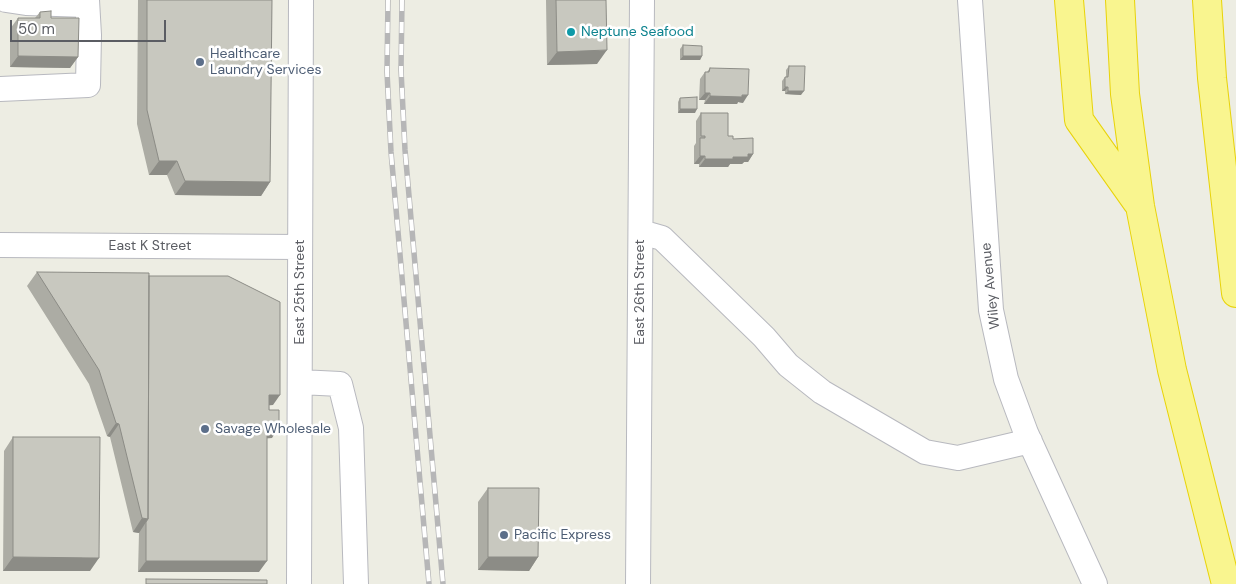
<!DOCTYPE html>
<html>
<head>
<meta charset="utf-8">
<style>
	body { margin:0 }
	#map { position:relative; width:1236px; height:584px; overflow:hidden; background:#edede3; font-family:"DM Sans",sans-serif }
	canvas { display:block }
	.scale { position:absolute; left:10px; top:20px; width:156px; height:22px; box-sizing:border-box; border:2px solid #5b5d63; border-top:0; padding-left:6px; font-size:15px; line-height:18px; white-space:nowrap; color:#5b5d63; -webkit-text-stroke:4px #fff; paint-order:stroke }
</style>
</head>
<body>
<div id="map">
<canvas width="1236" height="584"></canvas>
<div class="scale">50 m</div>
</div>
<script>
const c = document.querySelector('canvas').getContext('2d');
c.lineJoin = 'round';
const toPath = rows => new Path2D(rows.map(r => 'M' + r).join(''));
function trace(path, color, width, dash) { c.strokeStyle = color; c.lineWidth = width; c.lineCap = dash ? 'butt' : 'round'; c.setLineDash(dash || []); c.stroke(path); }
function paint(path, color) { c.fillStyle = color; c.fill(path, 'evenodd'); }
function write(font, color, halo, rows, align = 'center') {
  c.font = font + ' "DM Sans",sans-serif'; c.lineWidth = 5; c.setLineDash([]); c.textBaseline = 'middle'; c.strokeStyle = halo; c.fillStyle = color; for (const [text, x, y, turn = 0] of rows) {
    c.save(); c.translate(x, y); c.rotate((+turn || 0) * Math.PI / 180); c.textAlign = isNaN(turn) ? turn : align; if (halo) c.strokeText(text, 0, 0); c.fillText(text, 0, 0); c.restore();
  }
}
const minor = toPath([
	[6,0,26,3,87,5],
	[970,0,991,310,1006,379,1026,433,1095,584],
	[0,89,88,85,89,35,87,0],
	[641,232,662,238,764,337,788,365,822,392,925,452,958,458,1030,441],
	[0,245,300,247],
	[300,382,340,384,351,428,356,584],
	[299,584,301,0],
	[638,584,642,0]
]);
const highway = toPath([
	[1069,0,1079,120,1137,202],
	[1120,0,1125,94,1140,206,1172,370,1226,584],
	[1207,0,1212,78,1236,293]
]);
const rail = toPath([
	[388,0,387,72,391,152,429,584],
	[402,0,401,70,405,150,443,584]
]);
const wall = toPath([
	[138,0,272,0,270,182,261,196,175,195,167,175,149,175,137,124],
	[546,0,606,0,597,64,547,65],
	[40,12,51,18,78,57,70,68,10,67,10,29,18,18,35,18],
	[683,45,702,56,700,60,680,60,680,49],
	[789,66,801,95,785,94,785,91,782,91,782,81,785,77,786,77,786,70],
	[710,68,743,103,738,102,737,104,704,104,705,100,699,100,700,79,705,72,707,72],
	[680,98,695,113,678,113,678,102],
	[701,113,728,136,733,139,753,154,748,162,744,162,742,164,730,164,728,167,699,167,699,164,694,164,694,146,696,143,696,121],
	[37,272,149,276,273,405,269,405,272,438,267,438,259,572,138,572,139,533,133,532,110,437,107,436,89,384,27,286],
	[13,437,90,571,3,571,4,451],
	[488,488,538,557,529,571,478,570,478,502]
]);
const shadedWall = toPath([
	[607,50,597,64,547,65,557,52],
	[18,56,78,57,70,68,10,67],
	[683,56,702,56,700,60,680,60],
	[785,87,788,87,785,91,782,91],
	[788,91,804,91,801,95,785,94],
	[705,93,710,93,705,100,699,100],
	[748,95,743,103,738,102,737,104,704,104,710,96],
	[680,109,697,109,695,113,678,113],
	[748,154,753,154,748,162,744,162,742,164,730,164,728,167,699,167,705,159,733,157],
	[700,156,705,156,699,164,694,164],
	[159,161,177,161,167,175,149,175],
	[185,181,270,182,261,196,175,195],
	[269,395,280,395,273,405,262,406],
	[116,423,119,424,110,437,107,436],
	[279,427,272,438,259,439,267,428],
	[142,518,148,519,139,533,133,532],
	[13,557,99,558,90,571,3,571],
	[488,557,538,557,529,571,478,570],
	[146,561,267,561,259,572,138,572]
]);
const building = toPath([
	[147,0,272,0,270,182,185,181,177,161,159,161,147,110,147,0],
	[556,0,606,0,607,50,557,52,556,0],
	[51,11,51,18,79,18,78,57,18,56,18,18,40,18,40,12,51,11],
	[683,45,702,46,702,56,683,56,683,45],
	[789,66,805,66,804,91,788,91,788,87,785,87,785,77,788,77,789,66],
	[710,68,749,69,748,95,742,95,742,97,710,96,710,93,705,93,705,72,709,72,710,68],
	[697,97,697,109,680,109,680,98,697,97],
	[701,113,728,113,728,136,733,136,733,139,753,138,753,154,748,154,748,157,733,157,733,159,705,159,705,156,700,156,700,138,705,138,705,136,701,136,701,113],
	[37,272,149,273,148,519,142,518,119,424,116,423,99,370,37,272],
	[149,276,228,276,280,302,280,395,269,395,269,410,279,410,279,427,267,428,267,561,146,561,146,522,148,519,149,276],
	[13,437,100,437,99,558,13,557,13,437],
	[488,488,539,488,538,557,488,557,488,488],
	[146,579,267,580,267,584,146,584,146,579]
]);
const markers = [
	[571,32,5,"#0f9aa8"],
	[200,62,5,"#5c6f8a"],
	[205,429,5,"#5c6f8a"],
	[504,535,5,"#5c6f8a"]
];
const cultureNames = [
	["Neptune Seafood",581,32]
];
const serviceNames = [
	["Healthcare",210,54],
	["Laundry Services",210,70],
	["Savage Wholesale",215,429],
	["Pacific Express",514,535]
];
const streetNames = [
	["East K Street",150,246],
	["Wiley Avenue",991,286,-96],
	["East 25th Street",300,292,-90],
	["East 26th Street",640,292,-90]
];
trace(minor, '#b8b9bf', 26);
trace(highway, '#e8d309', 30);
trace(minor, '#fff', 24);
trace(highway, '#f9f58f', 28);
trace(rail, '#b6b6b7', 5.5);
trace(rail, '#fff', 4, [11]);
paint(wall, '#acaca4');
paint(shadedWall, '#8c8c86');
paint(building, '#c8c8bf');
trace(building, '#8c8c86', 1);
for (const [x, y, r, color] of markers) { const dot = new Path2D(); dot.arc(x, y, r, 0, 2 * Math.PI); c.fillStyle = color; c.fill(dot); trace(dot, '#fff', 2); }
write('14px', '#0d838f', '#fff', cultureNames, 'left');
write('14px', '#4e5e75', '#fff', serviceNames, 'left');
write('14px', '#5b5d63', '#fff', streetNames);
</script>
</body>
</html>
